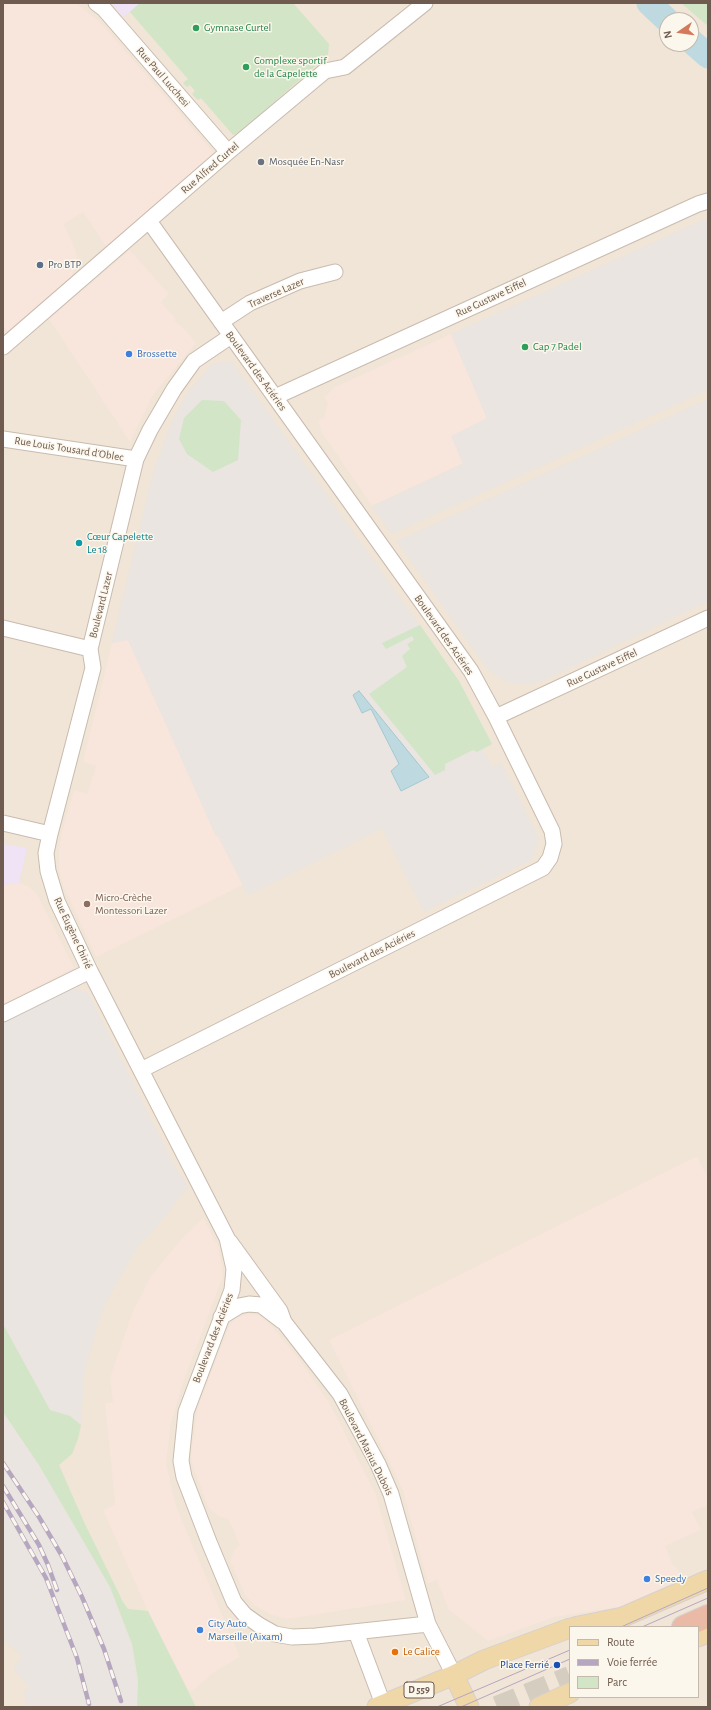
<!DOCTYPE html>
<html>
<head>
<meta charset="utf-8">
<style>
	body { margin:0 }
	#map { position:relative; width:711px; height:1710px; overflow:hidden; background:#f9f3e7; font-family:"Alegreya Sans",sans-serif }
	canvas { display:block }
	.frame { position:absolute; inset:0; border:4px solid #6f5b4f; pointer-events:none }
	.legend { position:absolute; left:569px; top:1626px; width:130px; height:72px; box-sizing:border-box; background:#fcf7ec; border:1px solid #c4b9ad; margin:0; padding:5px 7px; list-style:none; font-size:12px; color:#6f5b4f }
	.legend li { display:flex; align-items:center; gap:8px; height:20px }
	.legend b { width:20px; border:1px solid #c4b9ad }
	.north { position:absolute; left:659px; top:12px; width:40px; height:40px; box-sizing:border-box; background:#fcf7ec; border:1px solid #c4b9ad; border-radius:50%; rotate:257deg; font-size:11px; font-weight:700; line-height:16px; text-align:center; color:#6f5b4f }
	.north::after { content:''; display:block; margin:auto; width:14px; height:18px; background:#d37a5c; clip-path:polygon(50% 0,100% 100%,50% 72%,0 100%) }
</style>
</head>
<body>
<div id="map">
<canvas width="711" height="1710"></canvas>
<div class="frame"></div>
<ul class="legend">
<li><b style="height:5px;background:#efd7a8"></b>Route</li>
<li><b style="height:5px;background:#b6a7c1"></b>Voie ferrée</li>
<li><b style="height:11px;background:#d2e5c7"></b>Parc</li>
</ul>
<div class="north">N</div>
</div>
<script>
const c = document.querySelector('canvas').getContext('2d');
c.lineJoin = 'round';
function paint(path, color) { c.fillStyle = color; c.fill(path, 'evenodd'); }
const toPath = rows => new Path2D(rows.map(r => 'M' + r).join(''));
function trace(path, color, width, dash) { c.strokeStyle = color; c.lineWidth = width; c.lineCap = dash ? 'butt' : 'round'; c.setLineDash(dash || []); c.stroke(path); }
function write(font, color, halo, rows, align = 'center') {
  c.font = font + ' "Alegreya Sans",sans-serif'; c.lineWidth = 3; c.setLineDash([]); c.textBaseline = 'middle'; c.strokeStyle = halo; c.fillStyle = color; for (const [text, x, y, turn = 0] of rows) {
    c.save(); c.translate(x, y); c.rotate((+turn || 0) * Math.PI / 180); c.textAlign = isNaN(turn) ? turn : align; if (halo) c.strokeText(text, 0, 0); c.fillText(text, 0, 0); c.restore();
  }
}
const residential = toPath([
	[3,3,708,3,708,1707,3,1707],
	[667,20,691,20,691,44,667,44],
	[570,1627,698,1627,698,1697,570,1697]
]);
const commercial = toPath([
	[3,3,75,3,98,20,215,154,107,248,83,212,64,224,76,251,77,260,75,269,71,278,8,333,3,325],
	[130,250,169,294,161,302,176,319,174,320,186,330,196,343,153,395,130,442,49,319],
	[451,334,487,418,463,463,372,506,322,433,318,420,324,418,328,402,324,398,333,388],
	[128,639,216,836,218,836,243,885,96,957,63,885,59,871,59,850,62,831,74,790,87,794,96,766,83,762,112,643],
	[19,883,30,887,38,896,74,968,3,1004,3,886,8,884],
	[697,1156,708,1178,708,1505,692,1512,701,1530,665,1546,674,1567,676,1566,682,1580,619,1607,554,1617,488,1641,449,1610,437,1580,428,1583,402,1488,329,1340],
	[203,1218,218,1246,222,1268,222,1279,183,1383,171,1423,166,1463,176,1506,240,1657,214,1672,194,1690,189,1691,153,1623,103,1510,115,1504,105,1403,113,1402,110,1378,132,1313,151,1276,183,1237],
	[249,1314,260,1316,269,1323,299,1359,330,1404,376,1495,406,1600,288,1619,272,1615,254,1605,245,1595,230,1561,234,1550,240,1545,228,1519,218,1516,209,1509,192,1464,191,1452,198,1407,230,1324,238,1317]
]);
const industrial = toPath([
	[708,219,708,390,392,534,372,506,463,464,451,436,487,418,451,334,703,220],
	[232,362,459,681,492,744,483,750,492,767,501,763,539,838,531,860,424,912,382,829,248,895,218,836,216,836,128,640,112,643,153,472,173,419,187,394,213,363],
	[708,399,708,601,545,680,533,684,514,684,505,681,493,673,486,667,397,541],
	[73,988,88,993,174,1165,188,1187,159,1224,138,1246,104,1305,85,1368,81,1425,70,1416,50,1410,3,1324,3,1023],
	[3,1412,39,1465,110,1587,132,1644,138,1680,137,1707,27,1707,24,1693,29,1687,13,1668,22,1656,3,1640]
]);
const education = toPath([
	[111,3,140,3,123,17],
	[3,844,27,848,19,883,8,884,3,886]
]);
const green = toPath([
	[140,3,293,3,329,44,328,55,239,133,233,135,201,98,198,100,192,94,195,91,190,85,187,87,183,83,188,79,130,12],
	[681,3,708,3,708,26],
	[202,400,224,401,241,420,238,460,213,472,187,454,179,439,184,418],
	[420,625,459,681,492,744,477,752,473,750,445,764,445,770,435,775,369,694,407,667,402,656,410,649,407,644,414,640,412,636,386,649,382,643],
	[3,1324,50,1410,70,1416,81,1425,78,1439,72,1454,59,1465,84,1522,123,1602,128,1609,148,1611,196,1707,137,1707,138,1680,132,1644,110,1587,39,1465,3,1412]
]);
const water = toPath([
	[359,691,429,777,401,791,391,771,399,764,371,709,362,713,353,695,359,691]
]);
const river = toPath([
	[649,3,667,20],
	[691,41,708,56]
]);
const highwayTunnel = toPath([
	[497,1707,570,1677]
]);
const minor = toPath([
	[96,3,104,9,228,152],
	[221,322,250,303,300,281,335,272],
	[231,336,194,361,174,389,150,430,136,459,90,649,93,668,50,834,46,853,48,871,57,901,90,971,227,1238,234,1269,232,1290,186,1412,181,1461,184,1477,209,1542,234,1602,245,1615,259,1625,275,1634,292,1637,316,1636,428,1624],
	[3,347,228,152,325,71,345,67,425,3],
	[275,397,698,204,708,201],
	[3,439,136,459],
	[3,628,90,649],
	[496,717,708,618],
	[3,823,50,834],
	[3,1014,90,971],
	[141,1070,543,868,550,858,554,844,552,831,496,717,471,671,149,221],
	[230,1242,280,1311,284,1322,340,1394,378,1464,391,1494,428,1624,454,1675],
	[221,1317,239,1306,249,1304,261,1305,282,1321],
	[356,1632,383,1704]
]);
const major = toPath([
	[574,1627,623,1617,708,1580],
	[698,1637,708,1633],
	[454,1675,469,1707],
	[377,1707,454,1675,484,1660,570,1628],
	[539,1707,570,1693]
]);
const highway = toPath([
	[683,1627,708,1616]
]);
const tram = toPath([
	[621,1627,708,1588],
	[642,1627,708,1598],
	[437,1707,570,1650],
	[461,1707,570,1659]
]);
const rail = toPath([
	[3,1463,39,1517,62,1556,82,1597,104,1649,121,1701],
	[3,1486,39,1545,48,1565,57,1590],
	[3,1502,46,1578,77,1658,89,1704]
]);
const markers = [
	[196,28,4,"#2e9e5b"],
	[246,67,4,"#2e9e5b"],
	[261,162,4,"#6b7280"],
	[40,265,4,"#5c6f8a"],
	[525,347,4,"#2e9e5b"],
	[129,354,4,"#3f7fe0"],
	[79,543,4,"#0f9aa8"],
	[87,904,4,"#8d6e63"],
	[647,1579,4,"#3f7fe0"],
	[200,1630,4,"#3f7fe0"],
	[395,1652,4,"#e8710a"],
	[557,1665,4,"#1a4fb4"]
];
const shields = [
	[419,1690,30]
];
const shieldNames = [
	["D 559",419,1690]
];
const leisureNames = [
	["Gymnase Curtel",204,28],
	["Complexe sportif",254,61],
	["de la Capelette",254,74],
	["Cap 7 Padel",533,347]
];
const streetNames = [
	["Rue Paul Lucchesi",163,77,49],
	["Rue Alfred Curtel",210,168,-41],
	["Traverse Lazer",276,293,-24],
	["Rue Gustave Eiffel",491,298,-25],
	["Boulevard des Aciéries",256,371,54],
	["Rue Louis Tousard d'Oblec",69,449,9],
	["Boulevard Lazer",101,605,-76],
	["Boulevard des Aciéries",444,635,55],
	["Rue Gustave Eiffel",602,668,-25],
	["Rue Eugène Chirié",73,933,65],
	["Boulevard des Aciéries",372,954,-27],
	["Boulevard des Aciéries",213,1338,-69],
	["Boulevard Marius Dubois",366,1447,63]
];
const worshipNames = [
	["Mosquée En-Nasr",269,162]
];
const serviceNames = [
	["Pro BTP",48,265]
];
const shopNames = [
	["Brossette",137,354],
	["Speedy",655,1579],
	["City Auto",208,1624],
	["Marseille (Aixam)",208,1637]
];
const cultureNames = [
	["Cœur Capelette",87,537],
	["Le 18",87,550]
];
const educationNames = [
	["Micro-Crèche",95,898],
	["Montessori Lazer",95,911]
];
const foodNames = [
	["Le Calice",403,1652]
];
const transitNames = [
	["Place Ferrié",549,1665]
];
paint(residential, '#f0e5d6');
paint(commercial, '#f8e5dc');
paint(industrial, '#eae5e0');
paint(education, '#efe3f5');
paint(green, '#d2e5c7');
paint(water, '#bedae0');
trace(water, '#a5c8d0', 1);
trace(river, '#bedae0', 25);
trace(highwayTunnel, '#d6cdc1', 22, [22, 11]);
trace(minor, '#c9bbae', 17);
trace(major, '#d7d1ce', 21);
trace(highway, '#d7d1ce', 24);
trace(minor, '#fff', 15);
trace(major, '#efd7a8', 19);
trace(highway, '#ebbaa6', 22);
trace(tram, '#b6a7c1', 1);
trace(rail, '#b6a7c1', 4.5);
trace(rail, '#fcf7ec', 3, [9]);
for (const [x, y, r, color] of markers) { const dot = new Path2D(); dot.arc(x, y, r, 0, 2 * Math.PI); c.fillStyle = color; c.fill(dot); trace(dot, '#fcf7ec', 1.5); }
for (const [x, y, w] of shields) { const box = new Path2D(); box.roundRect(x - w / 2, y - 8, w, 16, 3); c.fillStyle = '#fcf7ec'; c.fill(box); trace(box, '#6f5b4f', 1); }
write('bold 10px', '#6f5b4f', null, shieldNames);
write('11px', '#27864d', '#fcf7ec', leisureNames, 'left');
write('11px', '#6f5b4f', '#fcf7ec', streetNames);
write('11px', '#5b616d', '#fcf7ec', worshipNames, 'left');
write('11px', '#4e5e75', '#fcf7ec', serviceNames, 'left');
write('11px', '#366cbe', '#fcf7ec', shopNames, 'left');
write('11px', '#0d838f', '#fcf7ec', cultureNames, 'left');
write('11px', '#785e54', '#fcf7ec', educationNames, 'left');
write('11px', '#c56008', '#fcf7ec', foodNames, 'left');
write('11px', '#164399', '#fcf7ec', transitNames, 'right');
</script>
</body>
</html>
